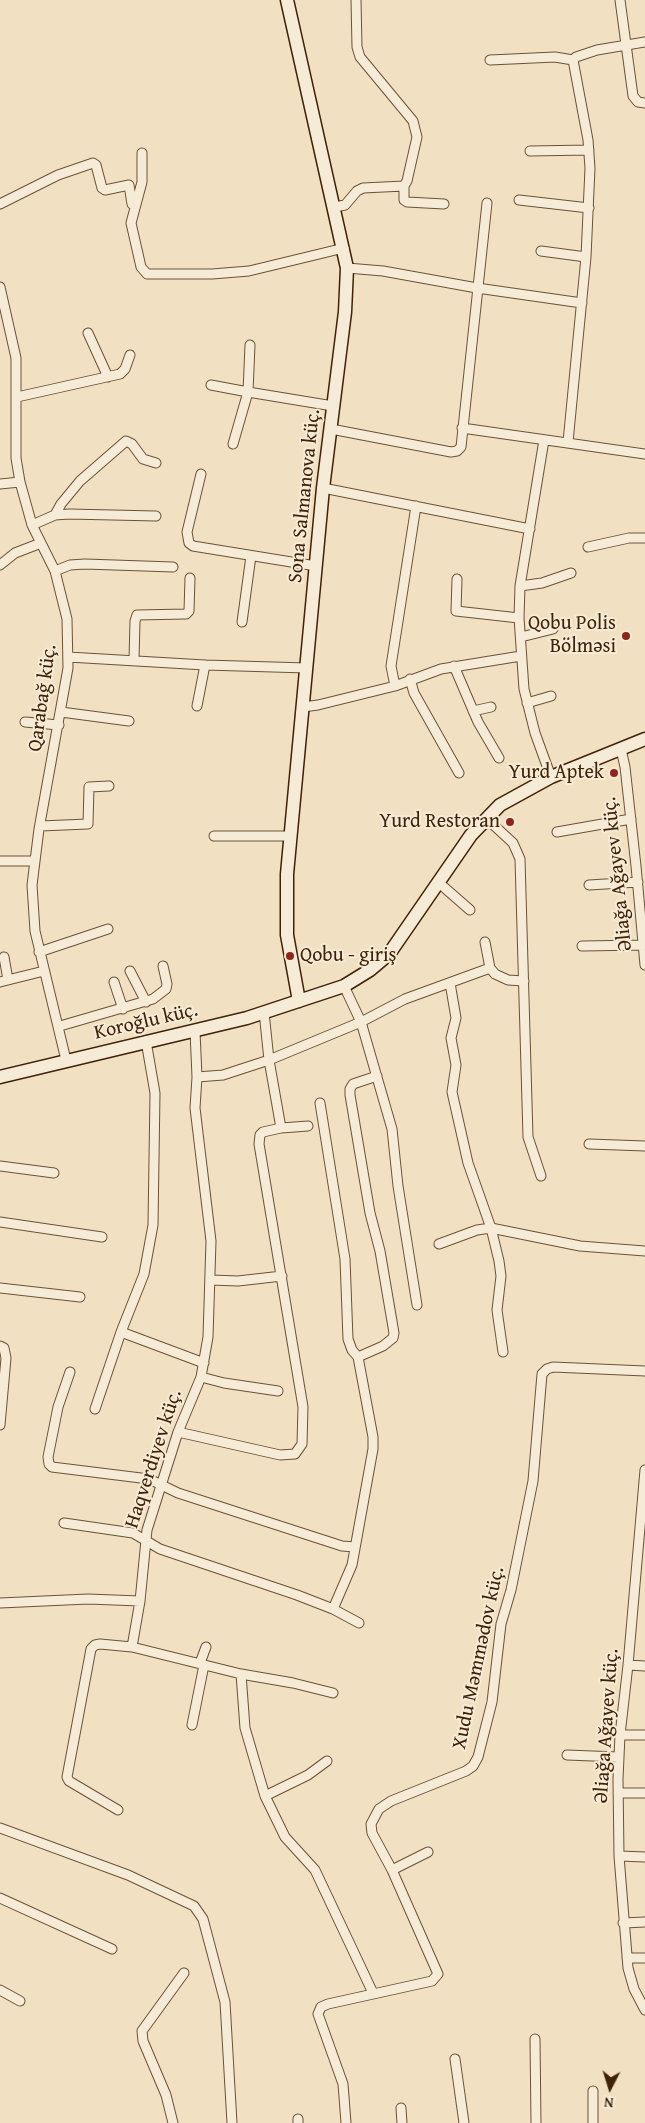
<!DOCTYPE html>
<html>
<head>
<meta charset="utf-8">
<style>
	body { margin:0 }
	#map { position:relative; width:645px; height:2123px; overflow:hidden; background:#f1e0c2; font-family:"Gentium Book Plus",serif }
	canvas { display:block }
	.north { position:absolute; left:585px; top:2063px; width:50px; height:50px; -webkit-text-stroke:4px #f6ebd7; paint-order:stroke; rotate:185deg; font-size:14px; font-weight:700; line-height:20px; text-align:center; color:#402207 }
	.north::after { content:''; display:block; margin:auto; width:18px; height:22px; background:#402207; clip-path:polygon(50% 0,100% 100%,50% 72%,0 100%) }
</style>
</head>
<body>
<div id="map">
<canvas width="645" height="2123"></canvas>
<div class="north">N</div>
</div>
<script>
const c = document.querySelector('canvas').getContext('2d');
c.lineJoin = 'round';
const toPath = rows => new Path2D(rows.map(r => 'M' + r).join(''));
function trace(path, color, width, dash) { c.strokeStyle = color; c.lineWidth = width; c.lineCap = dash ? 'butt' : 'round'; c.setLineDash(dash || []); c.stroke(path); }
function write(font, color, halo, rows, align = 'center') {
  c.font = font + ' "Gentium Book Plus",serif'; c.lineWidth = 4; c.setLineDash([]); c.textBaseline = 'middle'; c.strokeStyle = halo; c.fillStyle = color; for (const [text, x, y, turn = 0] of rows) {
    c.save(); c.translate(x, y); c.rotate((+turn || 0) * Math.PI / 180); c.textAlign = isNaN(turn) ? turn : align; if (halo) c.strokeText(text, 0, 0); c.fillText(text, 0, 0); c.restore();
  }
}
const street = toPath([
	[620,0,633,96,638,102,645,103],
	[490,60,555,57,573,60],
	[530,151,589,150],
	[142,153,142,182,131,223,141,267,147,274,212,274,249,271,344,248],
	[404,186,404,200,407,202,444,204],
	[519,200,589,208],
	[0,204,58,175,93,163,96,165,102,188,105,190,129,185,132,204,135,206],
	[335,207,345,205,357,191,363,188,404,186,407,181,417,137,413,121,360,57,357,47,356,0],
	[541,251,586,257],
	[347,268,383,271,477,288,582,303],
	[0,287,16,358,16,458,20,482,32,525,55,571,67,619,68,668,39,829,32,885,35,931,66,1060],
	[88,333,108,377],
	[211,385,248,392,250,345],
	[17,397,120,374,125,369,130,355],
	[462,428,645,454],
	[331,429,451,452,457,451,461,447,487,203],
	[544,440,520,586,519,618,524,689,535,733,551,777],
	[568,442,586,257,590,168,588,140,573,60,576,57,597,50,645,42],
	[233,444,248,392,333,406],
	[201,474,187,532,189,543,193,546,316,566],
	[0,484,20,482],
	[323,488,530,529],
	[55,515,61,504,80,481,126,441,132,444,143,459,156,463],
	[32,525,55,515,69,514,156,516],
	[588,547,629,538,645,538],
	[0,565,15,553,41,543],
	[55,571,70,565,85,564,173,567],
	[457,579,456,611,519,618],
	[520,586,542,583,571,573],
	[242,622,251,556],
	[521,637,553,629],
	[68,657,205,665,307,668],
	[134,660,135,621,137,615,186,614,189,611,190,578],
	[454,666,478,722,499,758],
	[410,679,414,693,459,773],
	[395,686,391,666,416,506],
	[527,703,551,696],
	[197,706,205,665],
	[303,707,318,705,395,686,441,669,521,656],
	[473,711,491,707],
	[61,712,129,721],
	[25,722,59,725],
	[621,749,625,767,636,866,645,965],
	[486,818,513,843,520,859,528,1137,541,1176],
	[40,826,88,824,89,787,109,786],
	[557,832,631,819],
	[214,836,290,836],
	[0,861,35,861],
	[438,882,470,910],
	[589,885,638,882],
	[485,942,490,968],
	[582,946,643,945],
	[39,952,108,929],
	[4,957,8,980],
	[130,971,146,1002],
	[0,982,44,971],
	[114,982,123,1009],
	[450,983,456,1018,451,1038,456,1065,452,1092,468,1163,491,1228,499,1261,501,1276,497,1310,503,1352],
	[344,986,361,1022,392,1129,398,1186,417,1305],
	[60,1026,153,999,166,989,167,984,163,966],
	[195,1031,197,1077,195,1108,211,1241,208,1337,201,1377,178,1432,147,1530,140,1601,132,1647,241,1674,245,1728,265,1796,285,1837,315,1870,373,1993],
	[197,1077,223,1075,269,1060,361,1022,405,999,490,968,495,974,508,980,524,981],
	[320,1103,345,1259,348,1339,352,1350,358,1357],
	[281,1128,308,1126],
	[589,1144,645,1146],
	[0,1166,54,1173],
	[0,1222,102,1237],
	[439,1244,477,1230,491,1228,580,1246,645,1251],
	[211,1280,238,1281,282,1276],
	[0,1288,80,1297],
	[121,1332,204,1363],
	[0,1346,4,1348,6,1358,0,1425],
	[70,1372,58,1407,48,1457,49,1464,52,1467,149,1479,178,1493,342,1546,355,1547],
	[201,1377,224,1383,278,1391],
	[95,1409,121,1332,144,1274,153,1225,155,1093,146,1041],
	[178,1432,280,1455,295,1454,302,1444,303,1407,259,1144,260,1135,263,1132,281,1128,269,1060,264,1012],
	[645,1470,628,1665,620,1735,618,1779,619,1856,628,1968,634,1989,645,2010],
	[64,1523,133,1533,160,1549,297,1595,333,1609,359,1623],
	[0,1603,88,1599,140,1601],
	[333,1609,352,1565,373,1449,373,1437,358,1357,383,1346,393,1338,394,1333,380,1251,370,1213,350,1095,350,1089,353,1084,377,1076],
	[200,1663,206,1647],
	[628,1665,645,1666],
	[241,1674,293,1683,333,1693],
	[192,1725,204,1665],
	[620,1735,645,1735],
	[567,1755,618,1757],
	[618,1793,645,1793],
	[265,1796,308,1775,327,1761],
	[118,1810,69,1781,67,1777,91,1649,95,1645,100,1644,132,1647],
	[0,1828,128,1875,194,1906,203,1919,225,2002,232,2123],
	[619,1856,645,1857],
	[392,1870,428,1852],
	[0,1898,112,1949],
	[623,1923,645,1922],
	[627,1958,645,1958],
	[0,1990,20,2001],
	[535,2039,536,2123],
	[455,2059,464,2123],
	[401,2108,402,2123],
	[173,2123,166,2095,143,2041,142,2031,184,1973],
	[298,2123,298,2119],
	[346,2123,343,2084,318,2014,321,2007,328,2004,432,1981,438,1974,392,1870,372,1833,371,1824,379,1809,391,1801,466,1771,473,1766,478,1757,492,1702,501,1624,511,1590,533,1481,542,1374,547,1369,553,1367,645,1371],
	[593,2123,593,2091]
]);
const secondary = toPath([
	[287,0,347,268,345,312,323,488,287,874,287,935,299,1001],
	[0,1077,247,1018,344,986,370,970,389,954,471,835,500,805,551,777,645,739]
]);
const markers = [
	[626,636,5,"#8f2418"],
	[614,773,5,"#8f2418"],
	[510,822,5,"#8f2418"],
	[290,956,5,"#8f2418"]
];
const streetNames = [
	["Sona Salmanova küç.",305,496,-84],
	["Qarabağ küç.",43,698,-82],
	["Əliağa Ağayev küç.",618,874,-96],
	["Koroğlu küç.",146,1022,-13],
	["Haqverdiyev küç.",154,1459,-72],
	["Xudu Məmmədov küç.",479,1658,-78],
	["Əliağa Ağayev küç.",607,1726,-86]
];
const poiNames = [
	["Qobu Polis",616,624],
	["Bölməsi",616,647],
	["Yurd Aptek",604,773],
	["Yurd Restoran",500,822],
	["Qobu - giriş",300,956,"left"]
];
trace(street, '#6c5236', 11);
trace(secondary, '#402207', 15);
trace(street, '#f6ebd7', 9);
trace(secondary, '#f6ebd7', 12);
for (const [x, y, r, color] of markers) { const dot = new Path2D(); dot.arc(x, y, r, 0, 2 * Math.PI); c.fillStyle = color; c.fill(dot); trace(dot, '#f6ebd7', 2); }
write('20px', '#402207', '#f6ebd7', streetNames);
write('20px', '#402207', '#f6ebd7', poiNames, 'right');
</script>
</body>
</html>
